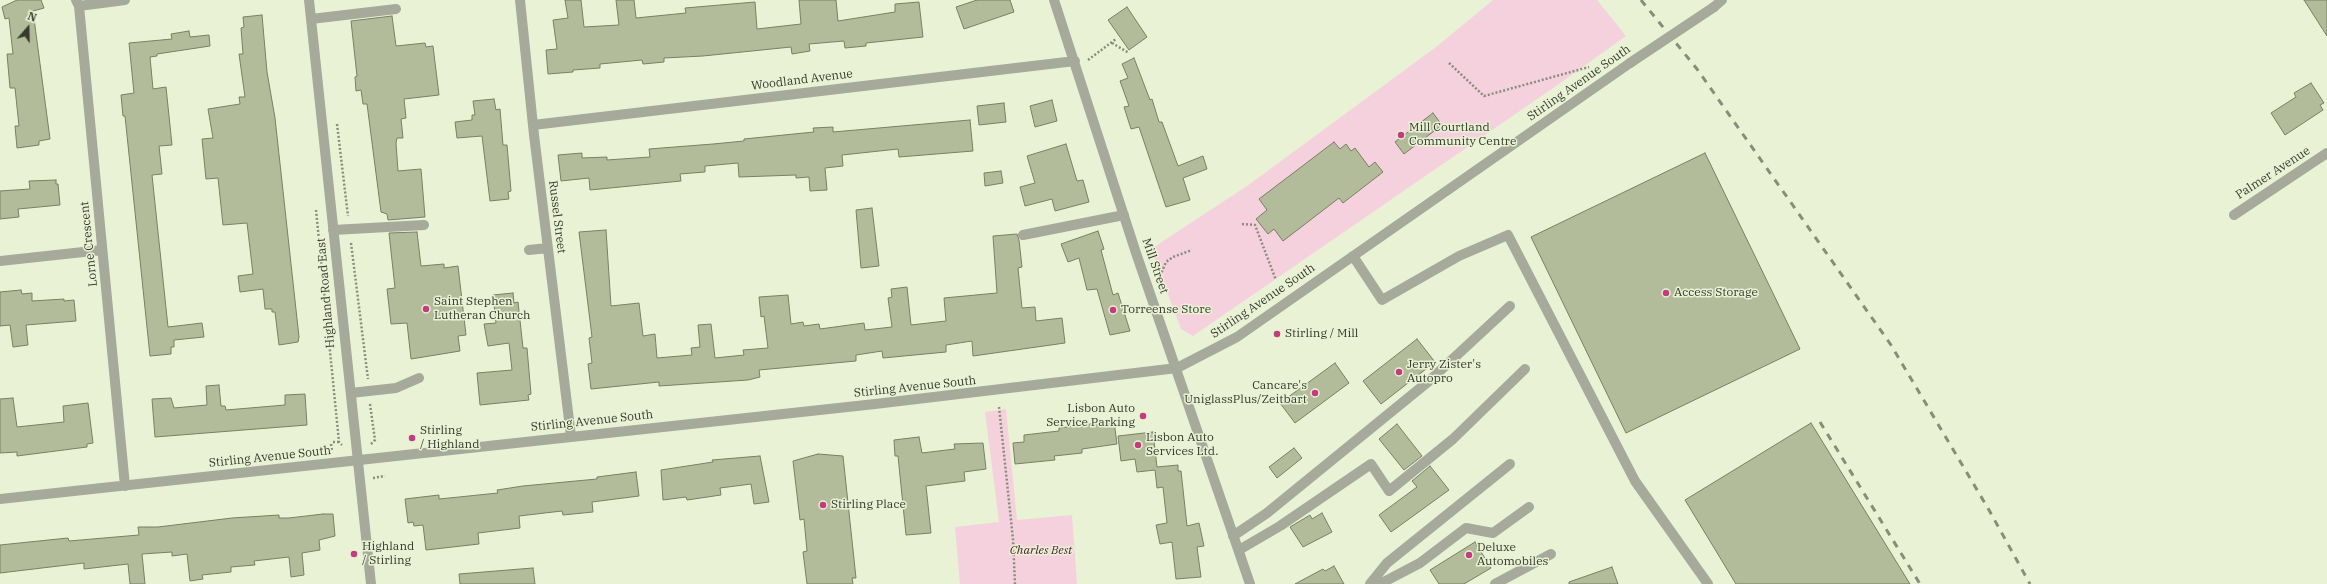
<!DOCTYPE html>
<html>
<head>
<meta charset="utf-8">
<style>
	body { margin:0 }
	#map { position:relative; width:2327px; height:584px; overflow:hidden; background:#eaf2d5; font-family:"IBM Plex Serif",serif }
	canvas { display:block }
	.north { position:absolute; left:8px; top:8px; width:40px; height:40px; -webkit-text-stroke:3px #eaf2d5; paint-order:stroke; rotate:20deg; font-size:11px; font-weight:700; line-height:16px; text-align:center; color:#373a2e }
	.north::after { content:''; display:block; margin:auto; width:14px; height:18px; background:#373a2e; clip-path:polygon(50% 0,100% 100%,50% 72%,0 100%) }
</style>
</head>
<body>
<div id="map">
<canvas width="2327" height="584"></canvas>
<div class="north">N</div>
</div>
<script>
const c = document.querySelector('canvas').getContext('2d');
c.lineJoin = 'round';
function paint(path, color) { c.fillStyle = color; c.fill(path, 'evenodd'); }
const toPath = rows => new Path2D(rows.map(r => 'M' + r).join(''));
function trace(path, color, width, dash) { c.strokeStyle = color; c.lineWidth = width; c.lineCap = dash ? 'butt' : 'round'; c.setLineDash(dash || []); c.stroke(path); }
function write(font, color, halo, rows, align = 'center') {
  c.font = font + ' "IBM Plex Serif",serif'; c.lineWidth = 3; c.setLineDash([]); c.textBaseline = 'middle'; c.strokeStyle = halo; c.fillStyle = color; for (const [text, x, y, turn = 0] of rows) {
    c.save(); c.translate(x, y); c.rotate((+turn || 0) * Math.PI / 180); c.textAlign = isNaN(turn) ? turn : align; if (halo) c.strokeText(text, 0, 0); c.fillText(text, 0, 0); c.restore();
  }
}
const green = toPath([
	[1493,0,1597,0,1626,36,1559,84,1193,336,1181,329,1151,249,1247,186,1436,47],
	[1006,409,1017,520,1072,515,1077,584,960,584,955,527,999,522,985,412]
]);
const building = toPath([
	[17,0,41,0,44,8,33,11,50,139,39,141,39,145,17,148,15,126,19,126,15,88,10,88,7,54,13,54,9,18,5,19,2,7,17,0],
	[565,0,581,0,584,27,619,25,616,0,634,0,636,18,686,13,685,8,755,2,757,29,801,24,799,0,836,0,838,21,895,12,895,4,919,2,923,37,866,43,866,46,845,48,844,41,809,44,810,51,792,54,791,47,703,56,664,58,664,62,643,64,642,60,600,64,600,68,573,70,573,72,548,74,546,50,557,49,553,20,568,18,565,0],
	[977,0,1010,0,1014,12,964,29,956,7,977,0],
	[2304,0,2327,0,2327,36,2304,0],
	[1127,7,1147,37,1129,50,1108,20,1127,7],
	[262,15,267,72,275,118,299,337,298,342,279,345,275,312,272,312,272,309,265,309,263,289,240,292,238,276,253,274,247,223,223,225,218,178,206,179,202,139,213,138,208,109,240,104,239,97,245,97,239,54,243,54,241,28,244,27,243,17,262,15],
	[392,16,396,46,425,43,426,47,433,46,439,95,404,99,406,118,401,119,403,138,397,138,396,143,398,171,421,169,425,217,388,220,387,214,381,212,367,104,363,104,361,90,356,91,355,77,357,76,351,21,392,16],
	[189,31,190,37,209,35,210,46,157,54,157,56,150,57,153,89,166,87,172,145,159,146,162,174,152,175,168,327,202,323,204,337,174,340,174,347,171,347,171,354,150,356,125,116,123,116,121,95,134,93,129,43,172,39,171,34,189,31],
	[1134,58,1150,100,1152,99,1159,122,1162,122,1178,166,1203,156,1207,169,1183,178,1190,200,1166,207,1139,127,1131,129,1124,107,1129,106,1120,81,1128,78,1122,64,1134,58],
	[2311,83,2324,103,2320,105,2323,110,2285,135,2271,113,2296,97,2294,93,2311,83],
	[494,99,496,110,500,109,503,145,507,145,511,191,508,192,509,199,490,201,482,136,457,138,455,122,472,120,472,115,475,115,473,101,494,99],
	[1052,100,1057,121,1035,127,1030,106,1052,100],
	[1004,103,1006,122,979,125,977,106,1004,103],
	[1433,113,1442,125,1404,154,1395,142,1433,113],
	[970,120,973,151,899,157,898,149,842,155,843,166,825,168,827,190,810,191,809,177,796,178,796,175,739,177,738,163,705,166,705,172,680,174,681,181,590,190,589,178,561,181,558,155,582,153,582,158,607,157,607,160,650,157,649,149,713,144,744,141,744,139,814,132,813,128,833,127,833,132,970,120],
	[1334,142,1340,149,1346,144,1351,151,1355,148,1369,167,1375,162,1383,172,1343,203,1339,198,1283,241,1274,229,1268,234,1256,219,1267,210,1259,199,1334,142],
	[1066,144,1077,181,1083,180,1089,202,1055,211,1052,199,1025,206,1020,187,1035,183,1027,156,1066,144],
	[1705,153,1800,349,1626,433,1531,237,1705,153],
	[1001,171,1003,183,985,186,984,173,1001,171],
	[56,180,56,184,58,184,60,205,18,209,19,217,0,219,0,191,30,189,29,181,56,180],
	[872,208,879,266,861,268,856,210,872,208],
	[606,230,611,306,639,303,643,336,655,334,657,358,692,355,691,348,700,347,698,325,711,324,715,358,744,355,743,350,768,348,764,316,761,317,759,297,788,295,791,324,803,322,804,326,819,324,820,329,864,323,865,330,892,327,888,298,892,297,891,289,907,287,911,325,946,321,944,298,997,293,993,236,1017,234,1019,240,1022,267,1018,268,1022,308,1035,307,1036,321,1062,318,1065,343,973,356,972,341,946,345,946,352,883,358,882,351,856,355,856,361,759,370,760,377,748,380,659,386,659,382,591,389,588,364,592,363,589,338,592,337,579,232,606,230],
	[1098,231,1104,249,1101,250,1113,295,1118,293,1130,331,1110,335,1097,289,1087,290,1079,258,1068,262,1061,244,1098,231],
	[417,232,421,266,444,264,444,268,458,266,466,335,458,336,460,351,411,359,407,323,391,324,387,289,395,288,389,233,417,232],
	[21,290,22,294,32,293,32,301,64,299,64,301,74,300,76,321,26,325,28,345,13,347,10,325,0,326,0,292,21,290],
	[513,293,514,303,518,302,523,348,527,348,531,394,528,395,529,400,480,405,477,373,512,370,509,343,488,346,484,324,496,323,493,295,513,293],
	[1417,339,1435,362,1381,404,1363,381,1417,339],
	[1335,363,1349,383,1295,423,1280,403,1335,363],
	[219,385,221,406,225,406,226,410,285,405,285,395,305,394,307,425,155,437,152,399,171,398,174,408,207,405,206,386,219,385],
	[13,398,17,427,64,422,63,406,88,403,93,443,87,444,87,447,17,456,17,452,0,453,0,399,13,398],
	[1114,421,1117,444,1082,449,1082,453,1054,456,1055,460,1015,464,1013,443,1024,442,1024,435,1059,431,1059,428,1114,421],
	[1811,423,1910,584,1736,584,1685,500,1811,423],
	[1397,424,1422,456,1404,470,1379,439,1397,424],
	[1153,432,1157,467,1178,465,1178,471,1181,471,1187,526,1199,523,1204,546,1197,547,1201,577,1176,579,1172,542,1160,544,1156,525,1167,523,1163,487,1157,488,1155,470,1137,472,1135,459,1121,461,1118,436,1153,432],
	[919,437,922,453,955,449,954,444,983,443,986,469,964,472,965,481,926,486,931,533,906,535,898,456,895,456,894,440,919,437],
	[1294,448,1302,458,1277,478,1269,467,1294,448],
	[818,454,843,456,856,578,852,578,853,584,807,584,803,552,807,551,804,519,800,520,793,461,818,454],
	[760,456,769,502,754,504,751,484,720,488,721,495,687,500,686,497,663,500,661,470,713,462,712,460,760,456],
	[1430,466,1449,490,1391,532,1379,515,1417,487,1412,481,1430,466],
	[636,472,639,496,592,502,593,512,563,515,562,511,519,516,520,528,478,533,479,544,426,550,423,525,414,526,413,522,408,523,405,499,439,495,439,499,459,497,498,493,497,490,523,486,597,479,597,477,636,472],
	[1322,513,1332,532,1303,547,1290,527,1310,515,1312,519,1322,513],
	[323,514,333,514,335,536,319,540,320,550,302,553,304,575,291,577,289,557,254,561,255,565,231,567,231,572,202,575,203,579,190,581,187,554,172,556,172,552,142,554,145,584,130,584,128,564,84,569,84,563,0,573,0,545,68,538,69,541,139,535,138,527,158,527,232,518,279,515,279,518,289,518,323,514],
	[1475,542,1491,568,1464,584,1439,584,1430,570,1475,542],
	[1334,566,1344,584,1295,584,1323,569,1325,571,1334,566],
	[1612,567,1618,584,1569,584,1569,582,1612,567],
	[533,568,535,584,460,584,459,574,533,568]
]);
const path = toPath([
	[1112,43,1129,53],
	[1088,60,1116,39],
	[1449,63,1484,96,1589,67],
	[337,124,348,216],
	[316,210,339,442,342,445],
	[1242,224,1255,225,1276,280],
	[351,243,368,379],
	[1160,276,1166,262,1173,257,1192,250],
	[370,404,375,440,370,445],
	[999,407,1013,539,1015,584],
	[333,442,340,442],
	[331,444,332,451],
	[373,478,385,476]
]);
const minor = toPath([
	[76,0,79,6,125,486],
	[309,0,371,584],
	[520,0,534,135,571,436],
	[1054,0,1136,253,1250,584],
	[79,6,125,0],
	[1714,7,1722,0],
	[311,19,396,9],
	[533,125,1075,61],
	[2234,215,2327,153],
	[333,230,424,225],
	[1023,235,1124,215],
	[529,250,548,248],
	[1353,256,1382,300,1459,256,1508,235,1635,481,1708,584],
	[0,261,102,250],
	[351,393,396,388,419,378],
	[0,499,875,404,1177,368,1237,337,1630,63],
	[1233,536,1267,513,1429,381,1510,306],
	[1239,550,1280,526,1371,464,1389,491,1453,439,1525,369],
	[1370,584,1387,563,1510,464],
	[1380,584,1420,563,1466,528,1493,533,1529,507],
	[1495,584,1551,554]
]);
const rail = toPath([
	[1641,0,1697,69,1891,345,1989,510,2030,584],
	[1820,422,1920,584]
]);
const minorBridge = toPath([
	[1630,63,1714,7]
]);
const markers = [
	[1401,135,4,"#c23c7e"],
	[1666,293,4,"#c23c7e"],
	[426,309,4,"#c23c7e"],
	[1113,310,4,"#c23c7e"],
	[1277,334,4,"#c23c7e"],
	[1399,372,4,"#c23c7e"],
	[1315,393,4,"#c23c7e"],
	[1143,416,4,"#c23c7e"],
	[412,438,4,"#c23c7e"],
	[1138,445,4,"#c23c7e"],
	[823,505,4,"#c23c7e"],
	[354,554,4,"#c23c7e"],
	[1469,555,4,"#c23c7e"]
];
const streetNames = [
	["Woodland Avenue",802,80,-7],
	["Stirling Avenue South",1579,83,-35],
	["Palmer Avenue",2273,173,-33],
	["Russel Street",557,217,83],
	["Lorne Crescent",89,244,-96],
	["Mill Street",1155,266,71],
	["Highland Road East",326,293,-95],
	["Stirling Avenue South",1263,301,-34],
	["Stirling Avenue South",915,387,-6],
	["Stirling Avenue South",592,421,-6],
	["Stirling Avenue South",270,457,-6]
];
const poiNames = [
	["Mill Courtland",1409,128],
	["Community Centre",1409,142],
	["Access Storage",1674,293],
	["Saint Stephen",434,302],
	["Lutheran Church",434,316],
	["Torreense Store",1121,310],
	["Stirling / Mill",1285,334],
	["Jerry Zister's",1407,365],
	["Autopro",1407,379],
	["Cancare's",1307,386,"right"],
	["UniglassPlus/Zeitbart",1307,400,"right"],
	["Lisbon Auto",1135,409,"right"],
	["Service Parking",1135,423,"right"],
	["Stirling",420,431],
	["/ Highland",420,445],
	["Lisbon Auto",1146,438],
	["Services Ltd.",1146,452],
	["Stirling Place",831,505],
	["Highland",362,547],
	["/ Stirling",362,561],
	["Deluxe",1477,548],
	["Automobiles",1477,562]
];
const parkNames = [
	["Charles Best",1041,551]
];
paint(green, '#f5d1de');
paint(building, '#b3bc9a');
trace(building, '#797f65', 1);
trace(path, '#898e7b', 2.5, [2, 2]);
trace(minor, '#a5aa9b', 10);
trace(rail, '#888d79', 3, [7, 7]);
trace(minorBridge, '#a5aa9b', 10);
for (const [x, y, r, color] of markers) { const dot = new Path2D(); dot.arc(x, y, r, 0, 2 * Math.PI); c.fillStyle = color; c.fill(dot); trace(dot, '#eaf2d5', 1.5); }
write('12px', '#373a2e', '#eaf2d5', streetNames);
write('12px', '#373a2e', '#eaf2d5', poiNames, 'left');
write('italic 12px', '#4a1a30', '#eaf2d5', parkNames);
</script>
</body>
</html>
